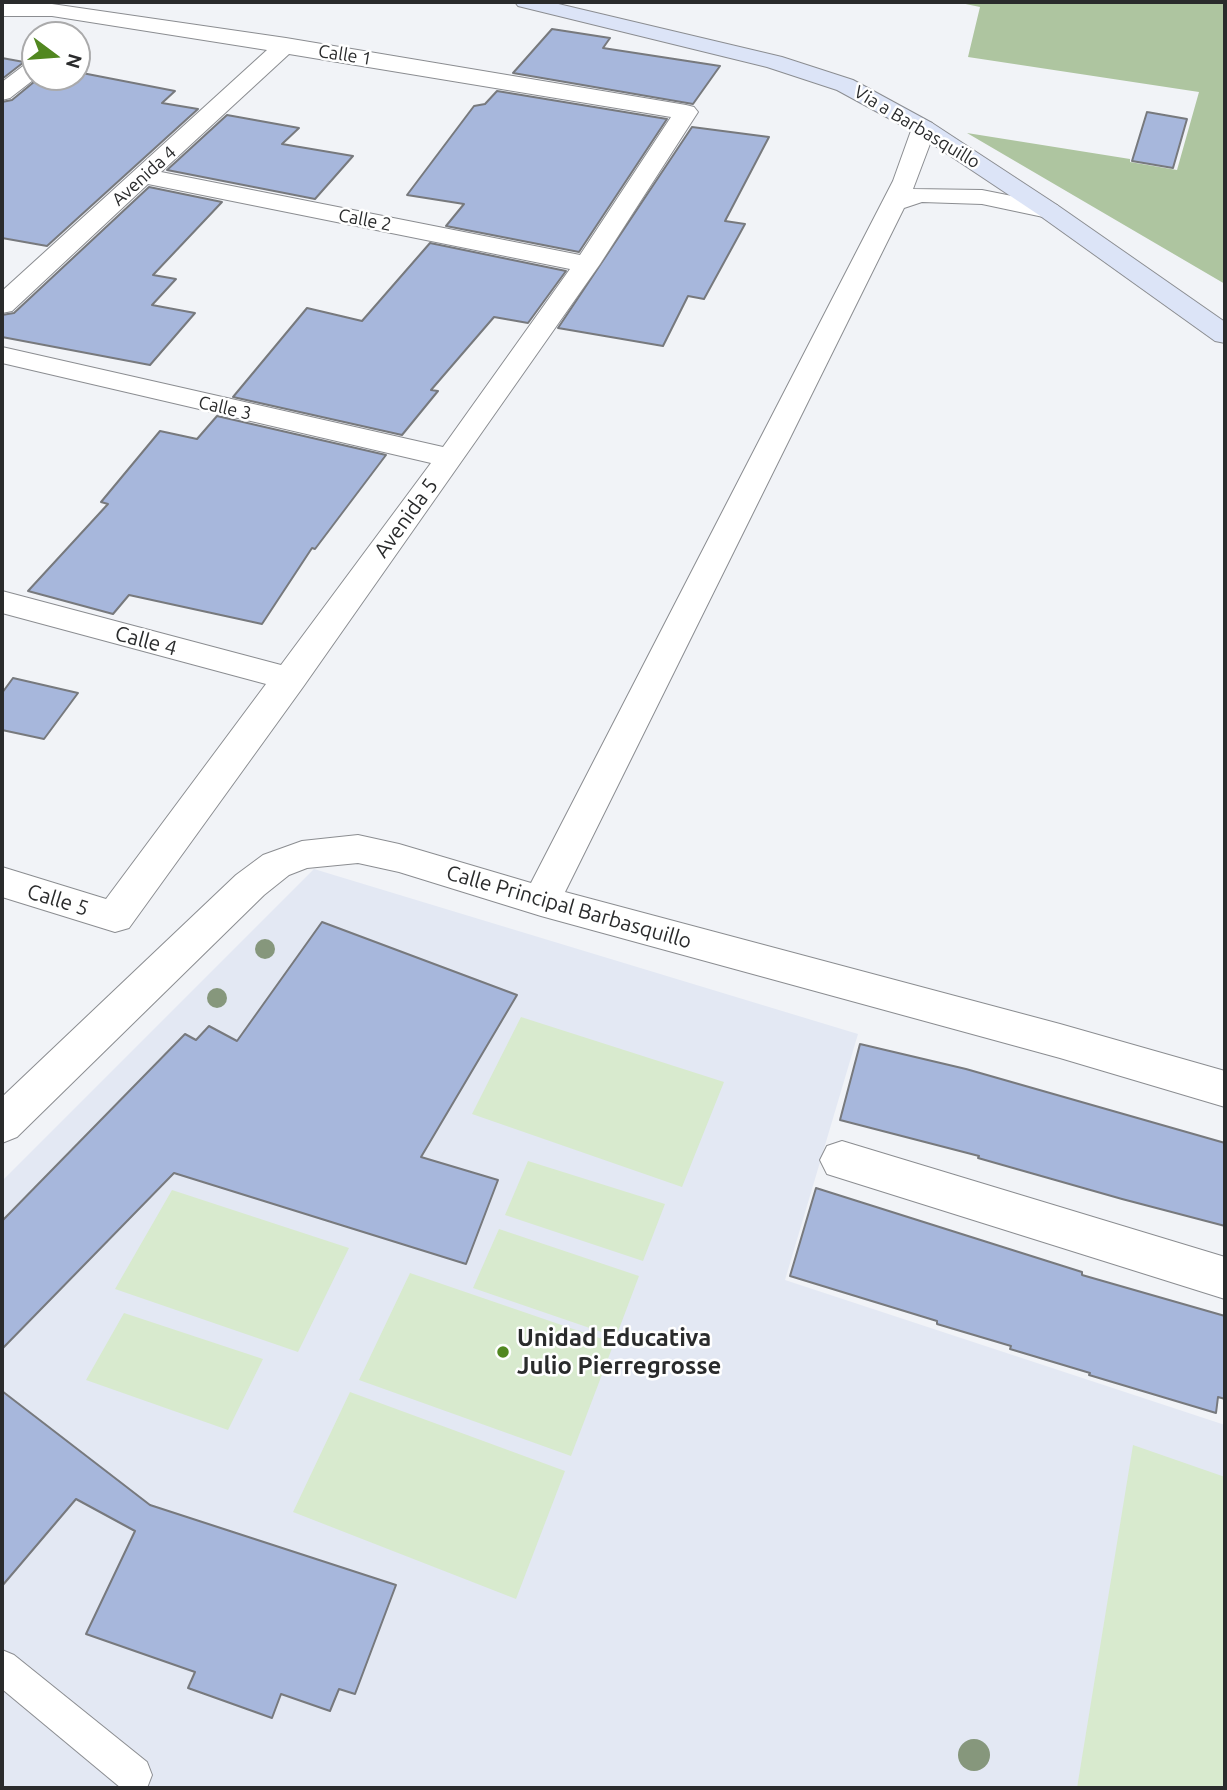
<!DOCTYPE html>
<html>
<head>
<meta charset="utf-8">
<style>
	body { margin:0 }
	#map { position:relative; width:1227px; height:1790px; overflow:hidden; background:#f1f3f7; font-family:Ubuntu,sans-serif }
	canvas { display:block }
	.frame { position:absolute; inset:0; border:4px solid #2a2b2c; pointer-events:none }
	.north { position:absolute; left:21px; top:21px; width:70px; height:70px; box-sizing:border-box; background:#fff; border:2px solid #aaaaab; border-radius:50%; rotate:106deg; font-size:19px; font-weight:700; line-height:28px; text-align:center; color:#2a2b2c }
	.north::after { content:''; display:block; margin:auto; width:24px; height:32px; background:#518720; clip-path:polygon(50% 0,100% 100%,50% 72%,0 100%) }
</style>
</head>
<body>
<div id="map">
<canvas width="1227" height="1790"></canvas>
<div class="frame"></div>
<div class="north">N</div>
</div>
<script>
const c = document.querySelector('canvas').getContext('2d');
c.lineJoin = 'round';
function paint(path, color) { c.fillStyle = color; c.fill(path, 'evenodd'); }
const toPath = rows => new Path2D(rows.map(r => 'M' + r).join(''));
function trace(path, color, width, dash) { c.strokeStyle = color; c.lineWidth = width; c.lineCap = dash ? 'butt' : 'round'; c.setLineDash(dash || []); c.stroke(path); }
function write(font, color, halo, rows, align = 'center') {
  c.font = font + ' Ubuntu,sans-serif'; c.lineWidth = 5; c.setLineDash([]); c.textBaseline = 'middle'; c.strokeStyle = halo; c.fillStyle = color; for (const [text, x, y, turn = 0] of rows) {
    c.save(); c.translate(x, y); c.rotate((+turn || 0) * Math.PI / 180); c.textAlign = isNaN(turn) ? turn : align; if (halo) c.strokeText(text, 0, 0); c.fillText(text, 0, 0); c.restore();
  }
}
const built = toPath([
	[314,869,858,1034,785,1280,1225,1425,1225,1788,2,1788,2,1181]
]);
const green = toPath([
	[521,1017,724,1082,682,1187,472,1114],
	[528,1161,665,1204,643,1261,505,1215],
	[172,1190,349,1248,298,1352,115,1289],
	[499,1229,639,1276,616,1337,473,1288],
	[410,1273,614,1343,571,1456,359,1380],
	[124,1313,263,1359,228,1430,86,1380],
	[350,1392,565,1471,516,1599,293,1512],
	[1133,1445,1225,1477,1225,1788,1077,1788]
]);
const forest = toPath([
	[956,2,1225,2,1225,284,967,133,1130,159,1130,162,1177,170,1199,92,968,57,980,7]
]);
const building = toPath([
	[552,29,610,38,603,48,720,66,693,104,513,73,552,29],
	[2,58,24,62,2,79,2,58],
	[77,72,175,91,162,103,198,109,47,246,2,238,2,102,12,100,40,77,77,77,77,72],
	[497,91,667,119,579,252,446,226,464,204,407,195,474,106,485,104,497,91],
	[1147,112,1187,119,1173,168,1132,161,1147,112],
	[227,115,299,128,282,144,353,156,315,199,167,170,227,115],
	[692,127,769,137,725,221,745,224,704,299,688,296,663,346,558,328,692,127],
	[149,187,222,202,153,275,176,279,152,305,195,313,150,365,2,337,2,315,14,313,149,187],
	[430,243,566,271,528,323,494,317,431,390,438,391,402,435,233,397,307,308,362,321,430,243],
	[217,416,386,455,315,549,312,548,262,624,129,595,113,614,28,591,108,504,101,502,160,431,197,439,217,416],
	[13,678,78,693,44,739,2,730,2,693,13,678],
	[322,922,517,995,421,1157,498,1180,466,1264,174,1173,2,1349,2,1221,185,1034,196,1040,209,1026,237,1041,322,922],
	[860,1044,966,1069,1225,1143,1225,1226,1122,1199,978,1158,979,1156,840,1120,860,1044],
	[816,1188,1082,1272,1082,1275,1225,1316,1225,1399,1218,1397,1216,1413,1089,1375,1090,1373,1010,1349,1011,1346,937,1324,937,1321,790,1276,816,1188],
	[2,1391,150,1505,396,1585,355,1694,339,1689,330,1711,281,1694,272,1718,188,1688,195,1672,86,1634,135,1531,76,1499,2,1586,2,1391]
]);
const service = toPath([
	[2,1650,14,1655,147,1762,152,1775,147,1788,121,1788,2,1689,2,1650]
]);
const minor = toPath([
	[2,4,52,4,286,38,686,105,694,107,698,112,600,264,303,687,129,928,115,932,2,897,2,867,106,899,266,684,2,613,2,591,281,665,431,463,2,363,2,347,443,447,570,269,148,184,12,311,2,313,2,291,267,50,52,16,2,16,2,4],
	[289,54,671,117,580,255,161,172,289,54],
	[35,61,35,77,37,77,10,98,2,100,2,82,27,63,35,61],
	[924,121,932,123,936,128,913,189,982,190,1057,205,1061,210,1057,215,1048,218,982,204,922,202,904,208,565,892,1060,1024,1225,1071,1225,1107,1060,1058,541,916,399,872,358,863,307,868,289,875,264,895,17,1137,2,1143,2,1097,236,875,263,855,302,841,358,835,399,844,531,883,893,181,912,128,916,123,924,121],
	[842,1141,1225,1257,1225,1299,827,1174,820,1160,827,1146,842,1141]
]);
const secondary = toPath([
	[515,2,550,2,782,57,853,80,932,123,1057,205,1225,322,1225,343,1215,341,1039,215,916,133,837,90,767,67,518,6,515,2]
]);
const trees = [
	[265,949,10],
	[217,998,10],
	[974,1755,16]
];
const markers = [
	[503,1352,7,"#518720"]
];
const farStreetnames = [
	["Calle 1",345,55,9],
	["Via a Barbasquillo",917,127,31],
	["Avenida 4",144,176,-42],
	["Calle 2",365,220,11],
	["Calle 3",225,408,13]
];
const streetNames = [
	["Avenida 5",406,518,-54],
	["Calle 4",146,641,15],
	["Calle 5",58,900,17],
	["Calle Principal Barbasquillo",569,907,16]
];
const nearPoinames = [
	["Unidad Educativa",517,1338],
	["Julio Pierregrosse",517,1366]
];
paint(built, '#e3e8f3');
paint(green, '#d8eace');
paint(forest, '#aec5a0');
paint(building, '#a7b7dc');
trace(building, '#77797d', 2);
trace(service, '#8b8d91', 2);
trace(minor, '#8b8d91', 2);
trace(secondary, '#8b8d91', 2);
paint(service, '#fff');
paint(minor, '#fff');
paint(secondary, '#dce4f7');
c.fillStyle = '#86977c';
for (const [x, y, r] of trees) { c.beginPath(); c.arc(x, y, r, 0, 2 * Math.PI); c.fill(); }
for (const [x, y, r, color] of markers) { const dot = new Path2D(); dot.arc(x, y, r, 0, 2 * Math.PI); c.fillStyle = color; c.fill(dot); trace(dot, '#fff', 2.5); }
write('18px', '#2a2b2c', '#fff', farStreetnames);
write('21px', '#2a2b2c', '#fff', streetNames);
write('bold 24px', '#2a2b2c', '#fff', nearPoinames, 'left');
</script>
</body>
</html>
